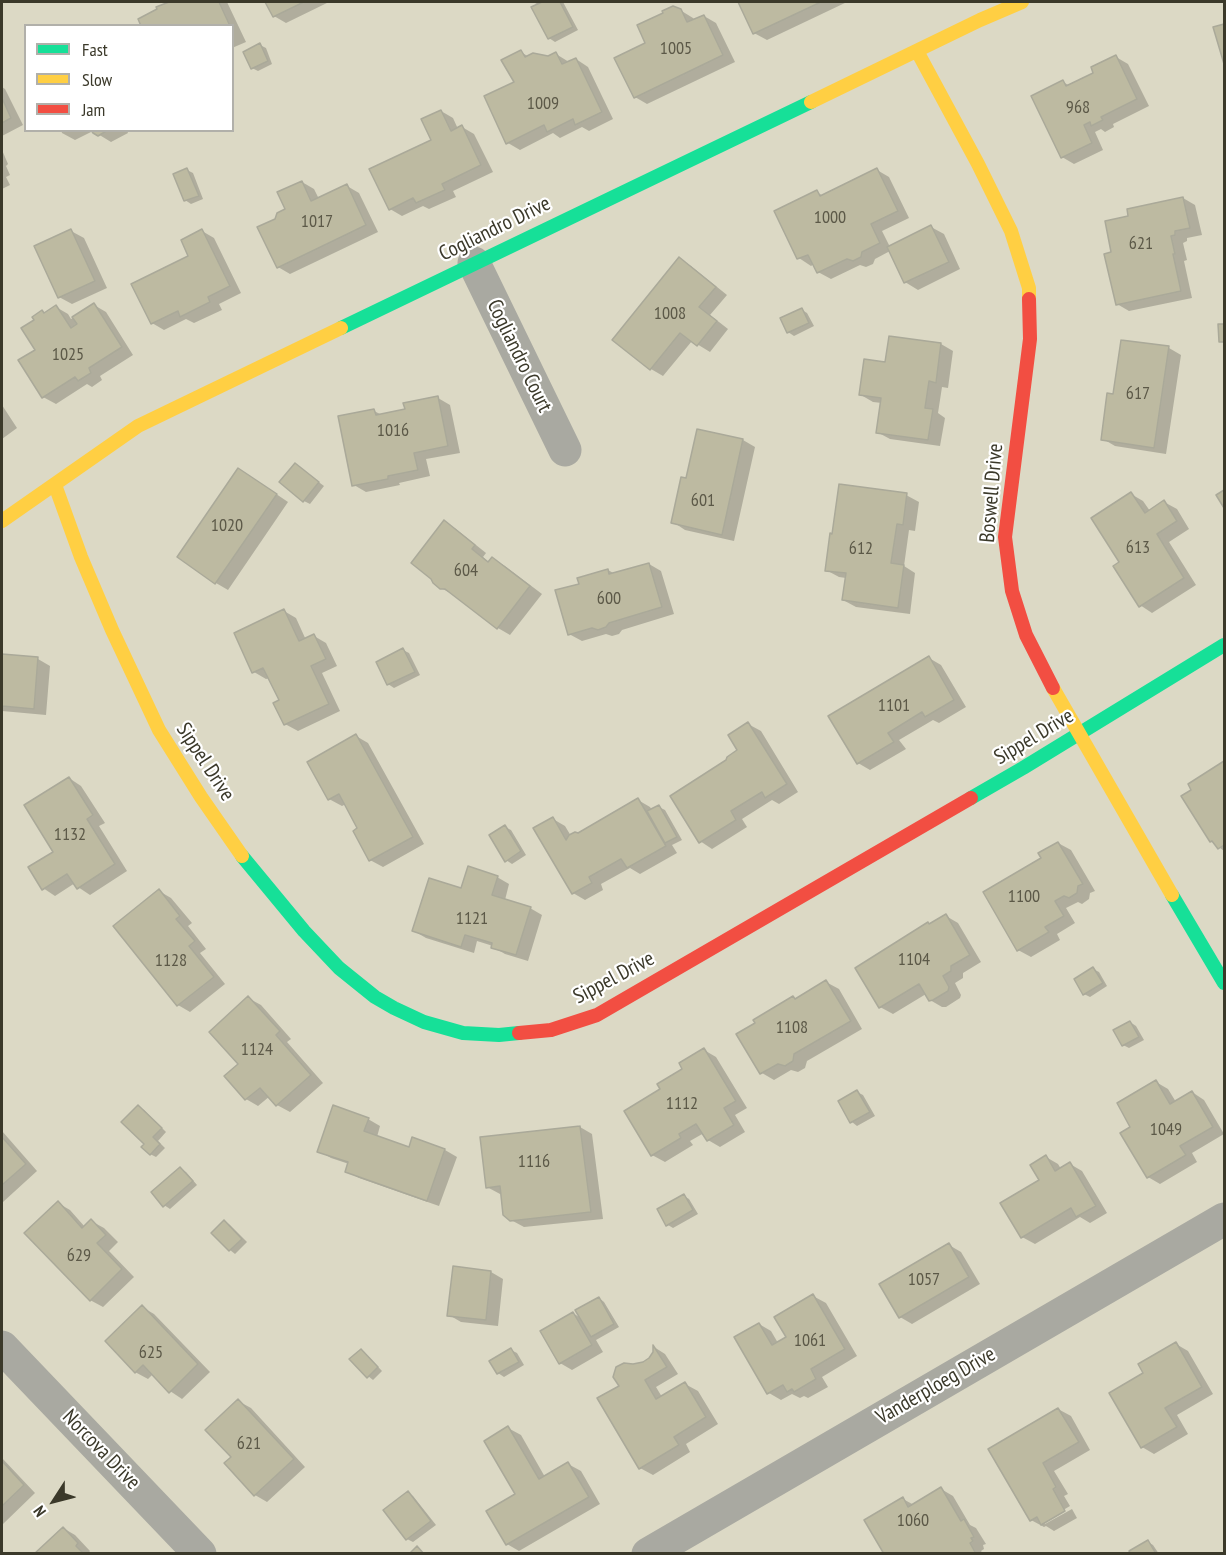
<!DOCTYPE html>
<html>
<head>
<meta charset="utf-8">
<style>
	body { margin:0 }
	#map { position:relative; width:1226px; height:1555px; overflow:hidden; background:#dcd9c5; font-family:"PT Sans Narrow",sans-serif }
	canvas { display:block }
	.frame { position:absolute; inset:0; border:3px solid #3b392a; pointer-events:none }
	.legend { position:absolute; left:24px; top:24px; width:210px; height:108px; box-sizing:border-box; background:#fff; border:2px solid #b1b0aa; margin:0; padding:8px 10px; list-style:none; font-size:18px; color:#3b392a }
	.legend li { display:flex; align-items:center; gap:12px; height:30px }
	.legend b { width:30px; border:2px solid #b1b0aa }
	.north { position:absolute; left:24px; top:1471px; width:60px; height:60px; -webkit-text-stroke:4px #fff; paint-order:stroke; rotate:234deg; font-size:16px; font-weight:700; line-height:24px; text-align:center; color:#3b392a }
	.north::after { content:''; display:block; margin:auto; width:21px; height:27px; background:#3b392a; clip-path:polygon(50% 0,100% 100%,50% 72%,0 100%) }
</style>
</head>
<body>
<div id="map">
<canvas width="1226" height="1555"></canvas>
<div class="frame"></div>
<ul class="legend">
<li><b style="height:8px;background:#16e098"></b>Fast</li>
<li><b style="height:8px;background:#ffcf43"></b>Slow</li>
<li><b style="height:8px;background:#f24e42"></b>Jam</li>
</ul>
<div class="north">N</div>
</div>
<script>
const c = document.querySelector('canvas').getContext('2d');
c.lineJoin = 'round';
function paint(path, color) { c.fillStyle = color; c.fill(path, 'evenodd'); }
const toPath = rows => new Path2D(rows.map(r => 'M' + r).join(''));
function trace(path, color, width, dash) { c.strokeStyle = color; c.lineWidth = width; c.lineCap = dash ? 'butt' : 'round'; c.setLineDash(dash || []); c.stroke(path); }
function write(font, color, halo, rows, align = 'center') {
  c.font = font + ' "PT Sans Narrow",sans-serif'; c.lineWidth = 4.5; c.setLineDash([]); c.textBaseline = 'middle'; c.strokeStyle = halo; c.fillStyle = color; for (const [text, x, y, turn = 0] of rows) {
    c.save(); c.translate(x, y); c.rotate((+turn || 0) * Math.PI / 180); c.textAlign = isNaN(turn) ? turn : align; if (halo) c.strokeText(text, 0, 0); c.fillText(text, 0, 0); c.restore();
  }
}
const shadow = toPath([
	[172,2,227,2,246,42,232,48,232,26,143,26,159,10,158,8],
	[267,2,329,2,286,23,274,16],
	[533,2,563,2,578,30,555,42,549,38,539,5],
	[739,2,847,2,767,40,754,33],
	[680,10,693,18,695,21,704,16,716,23,735,62,647,104,635,97,647,43],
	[260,45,266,48,272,64,258,71,252,68],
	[521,52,529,57,548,58,556,54,569,62,576,59,588,67,613,119,589,131,582,127,560,138,553,133,520,150,508,143],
	[1116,57,1128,64,1149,106,1113,124,1114,127,1105,132,1101,129,1095,132,1103,150,1074,164,1062,157,1063,82,1070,86,1095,73],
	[2,87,5,89,23,125,2,136],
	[441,111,453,118,458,129,462,127,474,134,493,172,453,191,456,197,429,209,423,206,402,216,390,209,433,141],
	[61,130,127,130,128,133,111,142,93,131,75,140,62,133],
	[2,150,8,164,6,166,10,175,6,177,10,185,2,189],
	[187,170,193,173,203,199,191,204,185,200],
	[877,170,889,177,909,218,882,231,890,247,931,227,944,234,960,269,918,290,905,282,890,251,875,259,873,264,866,267,860,265,831,279,818,272,814,264,811,266,799,258,817,192,823,196],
	[302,182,314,189,319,199,347,186,359,193,378,232,290,274,278,267,287,209],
	[1183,198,1195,205,1202,235,1187,238,1187,241,1183,243,1187,260,1184,261,1192,298,1129,311,1117,304,1113,253,1130,217],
	[71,231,84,238,107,288,72,304,59,297],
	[202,231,214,238,241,293,219,304,222,310,194,323,186,319,164,330,152,323,190,257],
	[679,259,691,266,727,295,710,315,728,329,710,352,692,341,663,376,651,369,614,339],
	[94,305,106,312,133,355,100,376,102,380,92,387,87,384,56,404,43,397,37,350,45,314,56,307,68,314,71,319],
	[802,310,807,313,814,326,794,336,788,332],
	[941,344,953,351,948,388,942,387,938,413,945,418,940,446,890,439,877,432,882,403,873,402,861,395,887,364],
	[1169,348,1181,355,1166,454,1115,446,1103,439],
	[438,398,450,405,460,453,426,459,430,476,399,483,400,485,366,492,354,485,374,411,382,415,406,410],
	[2,405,17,428,2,439],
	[743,440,755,447,734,541,685,530,673,522,687,480],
	[296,465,324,486,310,504,304,501],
	[251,477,288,502,228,590,216,583],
	[1131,494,1143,501,1150,511,1164,502,1177,509,1189,529,1169,542,1196,585,1152,613,1140,605,1121,563],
	[906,495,919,502,915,531,909,530,904,566,915,573,910,614,856,607,843,600,846,578,839,577,826,570],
	[444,522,456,529,486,553,483,557,490,563,493,559,505,566,542,594,510,635,498,628,454,595,441,588],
	[649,564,661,571,674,614,622,630,619,634,612,636,606,634,582,641,569,634,580,585,608,570,615,574],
	[284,611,296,618,306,640,314,636,326,643,337,666,322,673,340,711,298,731,285,724,281,701,270,678,266,679,254,672],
	[403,650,409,653,420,675,394,688,388,684],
	[929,658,941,665,966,707,939,723,933,720,899,740,906,749,870,770,858,763],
	[38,659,50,666,46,715,2,711,2,662],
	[748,724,761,731,798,792,779,804,772,800,742,819,747,827,712,849,700,841,728,761,739,751],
	[356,736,368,743,424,844,383,867,370,860,359,829,346,804,342,806,329,799],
	[1224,763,1224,851,1211,841,1190,785],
	[69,778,81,786,105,823,99,826,127,871,90,895,78,887,75,883,55,896,43,888,55,852],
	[638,800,650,807,652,810,659,807,665,810,682,840,672,845,677,853,640,874,630,868,601,884,603,890,585,900,573,893,553,819,565,826,571,836,579,834],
	[505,827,511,830,526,855,512,864,506,860],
	[1058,843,1071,850,1095,891,1090,893,1089,899,1082,904,1078,902,1066,908,1075,923,1057,934,1060,940,1031,957,1018,950,1043,858],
	[497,877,509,884,505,900,530,908,542,915,528,961,505,954,493,947,493,946,477,941,474,953,426,938,414,931],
	[159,891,171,898,192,923,188,926,206,949,200,953,225,984,190,1012,178,1005],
	[946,916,958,923,981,962,963,973,963,978,955,983,961,995,960,998,946,1007,942,1007,930,1000,926,994,893,1014,880,1007,928,923,931,925],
	[1093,969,1099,972,1107,986,1090,997,1084,994],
	[826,982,839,989,862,1029,807,1061,805,1068,798,1072,791,1070,774,1080,762,1073,796,1000],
	[248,998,261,1005,291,1039,287,1042,323,1083,290,1112,277,1105,270,1096,258,1106,246,1099,227,1077,240,1065],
	[1130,1022,1136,1026,1144,1040,1129,1048,1123,1045],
	[704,1050,716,1057,747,1108,735,1115,745,1132,720,1147,708,1140,704,1133,690,1141,693,1145,665,1162,652,1155,662,1090],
	[1156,1082,1168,1089,1176,1102,1192,1092,1204,1100,1224,1134,1192,1153,1197,1162,1160,1184,1148,1177,1132,1127],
	[857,1092,863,1095,875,1116,857,1126,852,1122,840,1101],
	[138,1107,144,1110,166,1132,158,1141,165,1148,156,1157,150,1154],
	[368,1119,380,1126,377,1137,409,1149,413,1139,445,1150,457,1157,439,1206,359,1178,346,1171,349,1164,331,1158,319,1151],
	[580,1127,592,1134,603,1219,524,1227,511,1220,502,1194,500,1194,487,1187],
	[2,1131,37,1171,3,1202,2,1201],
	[1046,1157,1058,1164,1061,1169,1070,1164,1082,1171,1107,1213,1090,1223,1080,1217,1035,1244,1022,1237,1041,1180],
	[180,1169,186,1172,197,1185,170,1209,164,1205],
	[684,1196,689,1199,698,1214,673,1228,668,1225],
	[58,1203,70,1210,85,1227,91,1221,104,1228,118,1242,109,1251,134,1277,103,1307,90,1300],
	[225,1221,230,1225,247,1242,235,1254,230,1250,213,1233],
	[949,1245,961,1252,980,1284,912,1324,900,1317],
	[491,1272,503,1279,498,1326,461,1322,449,1315],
	[813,1296,826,1303,857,1356,822,1377,828,1387,808,1398,804,1396,800,1398,792,1394,781,1400,769,1393,736,1337,759,1324,771,1331,778,1343,788,1337],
	[599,1298,604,1302,619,1327,596,1340,603,1352,572,1370,560,1363,573,1313,582,1319],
	[142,1307,154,1314,210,1372,182,1399,170,1391,153,1374,148,1379,135,1372],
	[1176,1344,1188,1351,1213,1394,1177,1415,1188,1434,1154,1454,1142,1447,1145,1373],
	[654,1347,665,1354,678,1374,656,1387,662,1397,685,1384,698,1391,718,1424,686,1444,690,1452,653,1475,640,1468,621,1386,633,1365,643,1363,650,1360,654,1353],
	[361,1350,366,1354,382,1371,373,1380,368,1376],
	[511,1350,517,1353,524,1365,504,1377,498,1373,492,1361],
	[238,1401,251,1408,305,1467,267,1502,255,1495,233,1458],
	[1058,1409,1071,1416,1090,1450,1054,1471,1068,1494,1064,1496,1070,1506,1043,1522,1045,1524,1072,1509,1077,1518,1054,1531,1046,1526,1044,1527,1031,1520,990,1449],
	[508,1428,521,1435,545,1477,568,1464,581,1471,600,1504,519,1551,507,1544,517,1494],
	[2,1458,35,1493,2,1525],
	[941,1489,953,1496,970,1525,976,1528,986,1544,983,1545,984,1549,981,1551,983,1554,886,1554,903,1499,914,1505],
	[408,1493,413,1496,436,1525,413,1542,407,1539],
	[63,1528,75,1535,90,1551,88,1554,36,1554],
	[1148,1542,1153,1545,1159,1554,1132,1554]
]);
const building = toPath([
	[169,2,219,2,230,26,141,26,138,19,157,9,156,7,169,2],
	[265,2,304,2,273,17,265,2],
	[542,2,560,2,573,27,548,39,531,7,542,2],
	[738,2,821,2,753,34,738,2],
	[673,6,681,9,687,22,704,15,723,55,634,98,614,58,645,43,637,25,663,13,662,11,673,6],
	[1224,24,1224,64,1213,27,1224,24],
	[260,43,268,61,251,69,243,52,260,43],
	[521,50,525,57,533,53,548,56,556,52,562,64,576,58,602,112,575,125,573,119,547,132,544,125,506,144,484,96,514,82,501,60,521,50],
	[1116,55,1137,99,1101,117,1103,120,1091,126,1090,122,1084,125,1092,143,1061,158,1031,96,1063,80,1066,86,1093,73,1091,67,1116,55],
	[2,98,11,118,2,123,2,98],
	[441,110,451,131,462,125,481,165,442,184,445,190,416,203,413,198,389,210,369,169,431,140,421,119,441,110],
	[91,130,108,130,98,136,93,133,91,130],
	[187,168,199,196,184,201,173,174,187,168],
	[877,168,898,211,871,224,880,243,862,252,861,257,853,261,847,259,817,273,808,255,797,259,774,211,817,190,820,196,877,168],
	[302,181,311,201,347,184,366,225,277,268,257,227,275,219,277,213,285,209,277,192,302,181],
	[1183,197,1190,228,1175,231,1175,235,1171,236,1175,254,1173,254,1181,291,1116,305,1104,254,1111,252,1105,221,1128,216,1127,209,1183,197],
	[931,225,949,262,904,283,887,247,931,225],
	[71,229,95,281,58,298,34,246,71,229],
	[202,229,230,286,208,297,210,302,180,317,178,311,151,324,131,284,188,256,181,240,202,229],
	[679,257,716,287,699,307,717,321,697,346,680,333,650,370,612,340,679,257],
	[94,303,122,347,89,368,91,373,78,381,75,377,42,398,18,360,35,350,21,328,34,320,32,317,42,310,44,313,56,305,71,328,77,324,72,317,94,303],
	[802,308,809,323,787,333,780,318,802,308],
	[1218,324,1224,324,1224,342,1219,342,1218,324],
	[889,336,941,343,936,383,929,381,925,408,933,409,928,440,876,433,881,398,859,395,864,359,885,362,889,336],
	[1121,340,1169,346,1154,448,1101,440,1107,393,1113,394,1121,340],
	[438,396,448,446,414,453,418,470,388,476,388,479,352,486,338,416,374,409,376,415,405,409,403,403,438,396],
	[697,429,743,439,722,535,671,523,681,477,686,478,697,429],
	[295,463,319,482,303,502,279,482,295,463],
	[238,468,277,494,215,584,177,557,238,468],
	[839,484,907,493,903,525,897,524,891,563,904,565,898,608,842,600,846,573,825,571,830,533,832,534,839,484],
	[1224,490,1224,508,1216,495,1224,490],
	[1131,492,1145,513,1164,500,1177,521,1157,534,1184,578,1139,607,1113,566,1119,562,1091,518,1131,492],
	[444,520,475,545,472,549,488,562,492,557,530,586,497,629,445,589,440,589,433,583,431,579,411,563,444,520],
	[649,563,662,607,609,623,606,627,598,630,592,628,568,635,555,590,579,584,577,578,608,569,609,574,649,563],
	[284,609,299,641,314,634,326,659,311,666,329,704,284,725,273,703,279,700,263,668,252,673,234,633,284,609],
	[403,648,415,672,387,685,376,662,403,648],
	[2,654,38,657,34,709,2,706,2,654],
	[929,656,954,700,925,717,922,712,888,733,894,742,857,764,828,716,929,656],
	[748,722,787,784,765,798,762,792,731,811,736,820,699,843,670,796,726,760,727,757,737,750,728,735,748,722],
	[356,734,413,837,369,861,353,831,357,828,339,794,328,800,307,762,356,734],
	[1224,761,1224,845,1218,849,1212,841,1210,842,1181,796,1191,790,1188,784,1224,761],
	[69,777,93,815,87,819,115,864,77,889,67,874,42,890,28,867,53,852,24,805,69,777],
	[638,798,666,846,627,868,621,859,589,877,592,883,572,894,533,828,553,817,566,840,569,835,575,832,578,833,638,798],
	[659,805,677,837,665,843,647,811,659,805],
	[505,825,521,851,505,862,489,835,505,825],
	[1058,842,1083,884,1078,886,1077,893,1069,898,1064,896,1055,901,1064,916,1045,927,1049,932,1017,951,983,892,1041,858,1038,853,1058,842],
	[468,866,498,876,492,895,531,907,516,955,491,948,492,943,465,935,461,947,412,931,429,878,461,888,468,866],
	[159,889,180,916,176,919,195,941,189,946,214,977,177,1006,113,926,159,889],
	[946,914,970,955,951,966,951,971,943,976,949,987,948,991,933,1000,929,1001,919,984,879,1008,855,968,928,922,929,924,946,914],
	[1093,967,1103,983,1083,995,1074,979,1093,967],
	[826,980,851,1021,794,1054,793,1061,785,1066,778,1064,760,1074,736,1034,755,1023,753,1020,793,996,795,999,826,980],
	[248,996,280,1031,276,1035,311,1075,276,1106,260,1088,245,1100,224,1076,238,1064,209,1032,248,996],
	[1130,1021,1139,1037,1122,1046,1113,1030,1130,1021],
	[704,1048,736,1101,724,1108,734,1125,707,1141,696,1124,679,1134,681,1138,651,1156,624,1111,660,1089,657,1084,682,1069,679,1063,704,1048],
	[1156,1080,1170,1104,1192,1091,1213,1127,1180,1146,1186,1155,1147,1178,1120,1133,1130,1127,1117,1103,1156,1080],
	[857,1090,870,1112,850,1123,838,1101,857,1090],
	[138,1105,162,1128,153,1137,160,1144,150,1155,141,1147,144,1144,121,1122,138,1105],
	[333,1105,369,1118,364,1131,409,1147,412,1137,445,1149,427,1201,345,1172,348,1162,317,1152,333,1105],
	[580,1126,591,1212,510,1221,503,1215,500,1186,486,1188,480,1137,580,1126],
	[2,1137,26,1164,2,1185,2,1137],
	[1046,1155,1055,1171,1070,1162,1096,1206,1076,1217,1071,1208,1021,1238,1000,1203,1039,1180,1030,1165,1046,1155],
	[180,1167,193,1181,163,1207,151,1192,180,1167],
	[684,1194,693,1210,666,1226,657,1209,684,1194],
	[58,1201,82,1228,91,1219,106,1235,97,1243,122,1269,90,1301,24,1233,58,1201],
	[224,1220,242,1239,229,1251,211,1233,224,1220],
	[949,1243,969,1277,899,1318,879,1284,949,1243],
	[453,1266,491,1271,486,1320,447,1316,453,1266],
	[813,1294,845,1349,811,1369,816,1379,794,1392,792,1389,787,1392,783,1385,767,1394,734,1337,759,1323,772,1345,786,1337,774,1317,813,1294],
	[599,1297,614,1324,591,1337,575,1310,599,1297],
	[142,1305,198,1364,169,1393,143,1365,135,1373,105,1341,142,1305],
	[573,1312,592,1345,559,1364,540,1331,573,1312],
	[1176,1342,1202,1387,1165,1408,1177,1427,1141,1448,1109,1393,1143,1373,1138,1364,1176,1342],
	[653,1345,667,1367,645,1380,656,1399,685,1382,706,1417,674,1437,679,1445,639,1469,597,1398,619,1386,613,1377,616,1367,624,1363,633,1364,643,1362,649,1358,653,1352,653,1345],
	[511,1348,519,1362,497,1374,489,1361,511,1348],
	[361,1349,378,1367,367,1378,349,1359,361,1349],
	[238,1399,294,1459,254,1496,224,1463,231,1457,205,1430,238,1399],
	[1058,1408,1079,1442,1043,1463,1056,1487,1053,1489,1065,1511,1041,1525,1037,1517,1030,1521,988,1449,1058,1408],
	[508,1426,539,1479,568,1462,589,1497,506,1545,486,1511,515,1494,484,1441,508,1426],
	[2,1461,24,1485,2,1506,2,1461],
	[941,1487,961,1521,964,1519,974,1537,971,1538,973,1541,970,1543,976,1554,884,1554,864,1520,903,1497,908,1507,941,1487],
	[408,1491,431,1521,406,1540,383,1510,408,1491],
	[63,1527,78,1543,76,1546,84,1554,34,1554,63,1527],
	[1148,1540,1156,1554,1131,1554,1129,1551,1148,1540],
	[417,1546,424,1554,409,1554,417,1546]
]);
const street = toPath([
	[474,263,565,450],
	[2,1347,200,1554],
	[648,1554,1224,1219]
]);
const fast = toPath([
	[341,328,811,102],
	[971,798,1023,768,1224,645],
	[242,856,304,931,339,968,375,997,394,1008,424,1022,463,1033,499,1035,519,1033],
	[1172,895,1224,983]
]);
const slow = toPath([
	[917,51,978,164,1011,231,1029,288,1029,299],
	[811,102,980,20,1022,2],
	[55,485,81,557,112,630,159,730,201,797,242,856],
	[2,521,138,426,341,328],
	[1053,688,1172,895]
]);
const jam = toPath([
	[1029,299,1030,339,1005,537,1012,591,1026,635,1053,688],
	[519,1033,551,1030,597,1015,971,798]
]);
const numberNames = [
	["1005",676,49],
	["1009",543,104],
	["968",1078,108],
	["1000",830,218],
	["1017",317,222],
	["621",1141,244],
	["1008",670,314],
	["1025",68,355],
	["617",1138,394],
	["1016",393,431],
	["601",703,501],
	["1020",227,526],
	["613",1138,548],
	["612",861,549],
	["604",466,571],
	["600",609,599],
	["1101",894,706],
	["1132",70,835],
	["1100",1024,897],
	["1121",472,919],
	["1104",914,960],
	["1128",171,961],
	["1108",792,1028],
	["1124",257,1050],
	["1112",682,1104],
	["1049",1166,1130],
	["1116",534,1162],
	["629",79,1256],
	["1057",924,1280],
	["1061",810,1341],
	["625",151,1353],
	["621",249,1444],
	["1060",913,1521]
];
const streetNames = [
	["Cogliandro Drive",495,229,-26],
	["Cogliandro Court",519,356,64],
	["Boswell Drive",992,493,-85],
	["Sippel Drive",1034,737,-31],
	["Sippel Drive",205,762,57],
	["Sippel Drive",614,978,-28],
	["Vanderploeg Drive",936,1386,-30],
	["Norcova Drive",101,1450,46]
];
paint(shadow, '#0003');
paint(building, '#bdbaa1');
trace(building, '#aaa999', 1.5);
trace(street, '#a9a9a1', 33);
trace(fast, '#16e098', 14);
trace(slow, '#ffcf43', 14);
trace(jam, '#f24e42', 14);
write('18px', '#5c5948', null, numberNames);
write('21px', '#3b392a', '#fff', streetNames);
</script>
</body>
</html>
